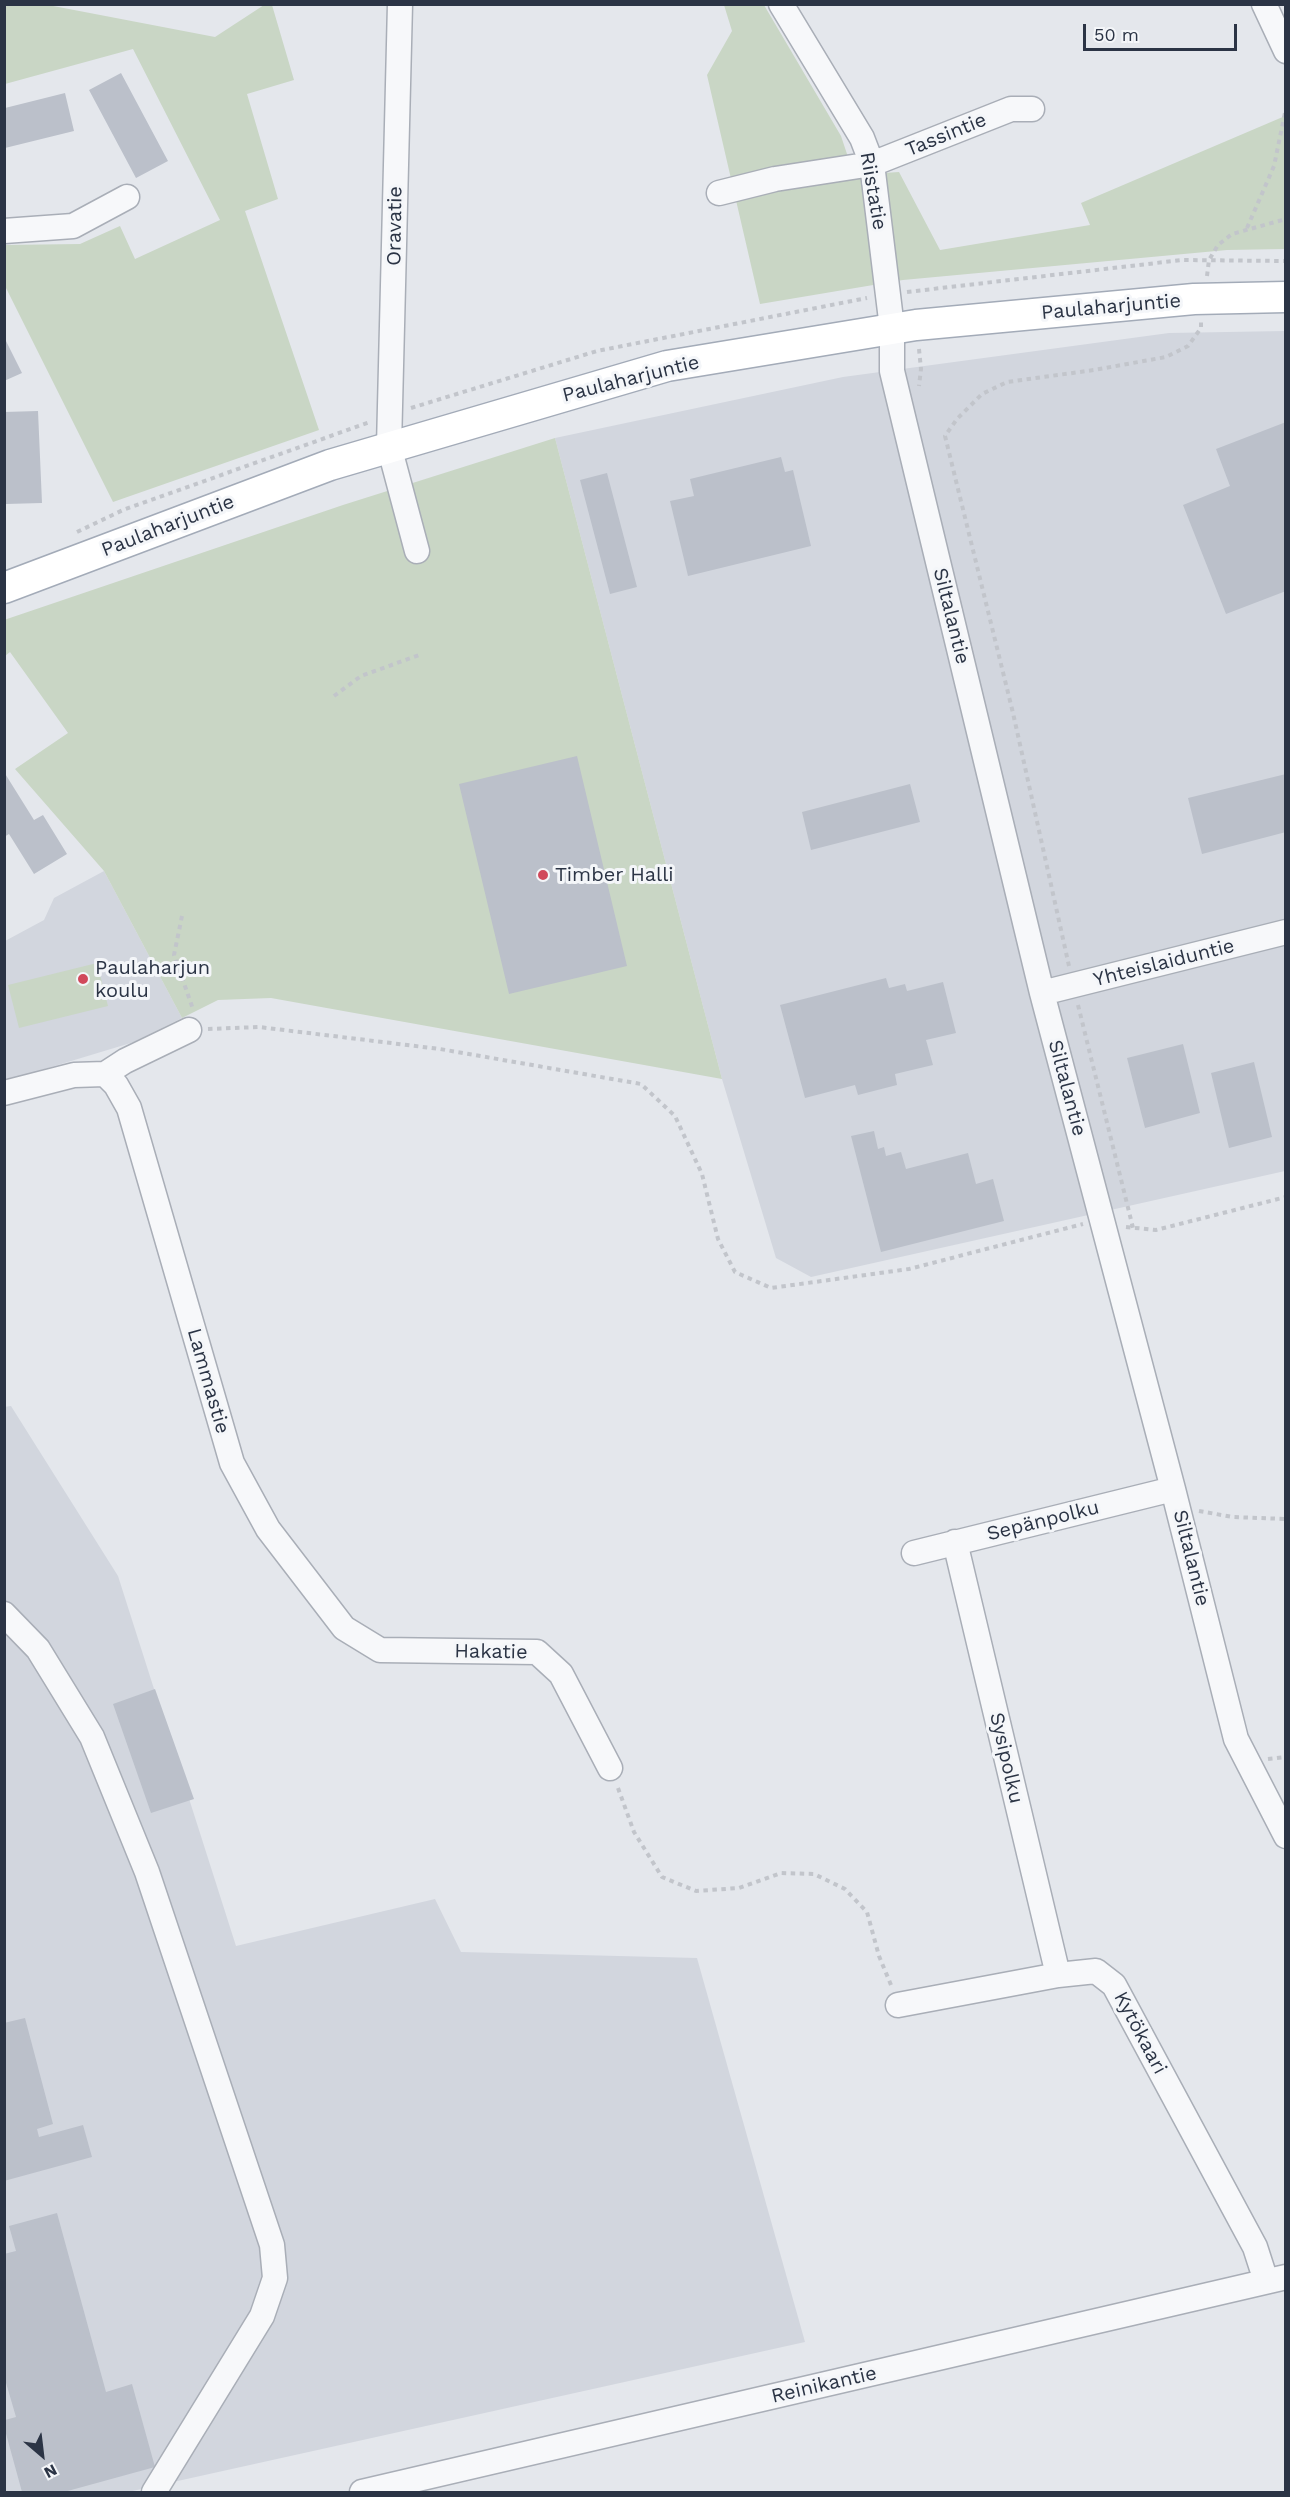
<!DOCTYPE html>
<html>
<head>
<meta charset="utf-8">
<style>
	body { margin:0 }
	#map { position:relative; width:1290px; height:2497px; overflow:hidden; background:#e4e7ec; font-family:"Work Sans",sans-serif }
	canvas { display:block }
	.frame { position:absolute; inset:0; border:6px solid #2b3445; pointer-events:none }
	.north { position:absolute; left:12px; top:2425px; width:60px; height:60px; -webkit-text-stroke:4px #f4f6f9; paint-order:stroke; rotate:152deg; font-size:16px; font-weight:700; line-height:24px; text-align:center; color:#2b3445 }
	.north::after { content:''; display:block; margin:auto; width:21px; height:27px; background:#2b3445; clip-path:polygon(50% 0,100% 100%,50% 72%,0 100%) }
	.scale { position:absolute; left:1083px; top:24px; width:154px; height:27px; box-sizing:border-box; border:3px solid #2b3445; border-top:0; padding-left:8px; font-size:18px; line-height:21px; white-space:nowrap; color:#2b3445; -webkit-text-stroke:4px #f4f6f9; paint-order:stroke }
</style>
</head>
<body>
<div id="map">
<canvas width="1290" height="2497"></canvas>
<div class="frame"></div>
<div class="north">N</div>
<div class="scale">50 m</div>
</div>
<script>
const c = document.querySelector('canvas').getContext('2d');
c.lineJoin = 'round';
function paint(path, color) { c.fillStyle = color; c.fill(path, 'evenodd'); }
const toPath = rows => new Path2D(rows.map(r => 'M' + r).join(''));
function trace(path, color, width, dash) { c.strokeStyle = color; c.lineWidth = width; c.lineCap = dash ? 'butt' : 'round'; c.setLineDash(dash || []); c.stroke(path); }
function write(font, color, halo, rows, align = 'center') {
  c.font = font + ' "Work Sans",sans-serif'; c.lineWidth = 6; c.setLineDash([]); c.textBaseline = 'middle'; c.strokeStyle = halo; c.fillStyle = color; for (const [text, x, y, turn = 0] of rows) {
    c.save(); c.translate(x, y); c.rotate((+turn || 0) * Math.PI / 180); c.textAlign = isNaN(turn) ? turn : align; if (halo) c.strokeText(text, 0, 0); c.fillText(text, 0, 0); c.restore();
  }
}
const built = toPath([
	[1285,331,1285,1171,811,1277,776,1258,722,1079,555,438,843,377,1169,333],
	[104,871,182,1018,134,1042,5,1081,5,941,44,920,54,898],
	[11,1406,118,1576,236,1946,435,1899,461,1952,697,1958,805,2342,128,2492,5,2492,4,1407]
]);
const green = toPath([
	[5,4,48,5,215,37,264,5,272,5,294,80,247,94,278,199,245,211,319,430,113,502,5,286,5,245,80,244,120,226,135,259,220,220,133,49,5,84],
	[724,5,764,5,841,136,854,175,899,172,940,250,1090,225,1081,203,1285,116,1285,249,1227,250,903,280,760,304,707,75,732,31],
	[555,438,722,1079,271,998,218,1000,182,1018,104,871,15,769,68,733,10,652,5,656,4,620,343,505],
	[97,963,108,1006,19,1028,8,985]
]);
const building = toPath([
	[121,73,168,161,136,178,89,90],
	[65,93,74,131,5,148,5,108],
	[4,337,22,373,4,381],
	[38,411,42,503,6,504,4,412],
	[1286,422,1286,591,1226,614,1183,505,1230,486,1216,449],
	[781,457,785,472,793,470,811,546,688,576,670,501,694,496,690,479],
	[607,473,637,587,610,594,580,480],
	[577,756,627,966,509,994,459,784],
	[4,772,34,820,43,815,67,854,34,874,9,834,4,837],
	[1286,774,1286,832,1202,854,1188,798],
	[910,784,920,822,811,850,802,812],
	[886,978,889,988,905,984,907,991,943,982,956,1033,926,1040,933,1065,895,1074,897,1085,858,1095,855,1085,805,1098,780,1005],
	[1183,1044,1200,1113,1145,1128,1127,1058],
	[1254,1062,1272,1137,1229,1148,1211,1073],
	[874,1131,878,1149,884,1147,886,1156,901,1152,906,1169,968,1153,976,1184,993,1179,1004,1221,881,1252,851,1136],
	[155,1689,194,1799,151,1813,113,1704],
	[25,2018,53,2124,37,2129,39,2137,83,2125,92,2157,4,2181,4,2023],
	[57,2213,106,2392,132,2384,155,2467,64,2492,22,2492,5,2430,5,2420,16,2417,4,2376,4,2254,16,2251,9,2226]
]);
const path = toPath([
	[1247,228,1274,166,1286,108],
	[1207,276,1209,260,1218,245,1232,234,1286,219],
	[907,292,1182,260,1286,261],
	[919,349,921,369,919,386],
	[411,408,597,351,867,298],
	[77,532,123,510,370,422],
	[334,696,361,676,422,654],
	[182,916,174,955,193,1009],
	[1069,966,1013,713,945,436,957,419,982,394,1007,382,1094,370,1166,357,1188,346,1201,328,1201,322],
	[1078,1005,1133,1228],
	[208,1029,259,1027,440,1049,641,1084,675,1116,702,1174,718,1239,735,1272,771,1288,909,1269,1083,1224],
	[1126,1227,1156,1230,1286,1197],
	[1199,1511,1233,1517,1286,1519],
	[1268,1759,1286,1757],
	[618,1788,634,1832,662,1877,696,1891,739,1888,781,1873,814,1874,845,1889,867,1912,879,1956,891,1985]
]);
const minor = toPath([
	[400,4,389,446,417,551],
	[781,4,862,138,872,164,892,328,892,371,1042,993,1173,1489,1236,1739,1286,1836],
	[1264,4,1286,51],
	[719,193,775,179,872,164,1011,109,1032,109],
	[4,231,73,226,127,197],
	[1042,993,1286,932],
	[105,1074,116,1085,129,1108,232,1463,268,1529,344,1628,380,1650,537,1652,561,1674,610,1768],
	[105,1074,125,1061,189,1030],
	[4,1093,74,1075,105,1074],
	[955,1542,1058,1975],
	[914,1553,1173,1489],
	[4,1614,38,1649,92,1737,147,1872,272,2245,275,2278,262,2316,154,2492],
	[898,2005,1058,1975,1096,1971,1114,1985,1255,2247,1266,2281],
	[362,2492,1286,2277]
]);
const major = toPath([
	[4,588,330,465,667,366,916,325,1194,299,1286,297]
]);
const markers = [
	[543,875,6,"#d1495b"],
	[83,979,6,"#d1495b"]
];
const streetNames = [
	["Tassintie",946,135,-22],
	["Riistatie",873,191,80],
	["Oravatie",395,226,-89],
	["Paulaharjuntie",1111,307,-5],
	["Paulaharjuntie",631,379,-14],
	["Paulaharjuntie",168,526,-21],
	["Siltalantie",951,616,76],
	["Yhteislaiduntie",1164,963,-14],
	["Siltalantie",1067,1088,75],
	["Lammastie",208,1381,74],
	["Sepänpolku",1043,1521,-14],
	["Siltalantie",1191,1558,76],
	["Hakatie",491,1652,1],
	["Sysipolku",1006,1758,77],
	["Kytökaari",1140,2033,62],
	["Reinikantie",824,2385,-13]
];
const poiNames = [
	["Timber Halli",555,875],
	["Paulaharjun",95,968],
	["koulu",95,991]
];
paint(built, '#d2d6de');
paint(green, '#c9d6c5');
paint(building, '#bbc0ca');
trace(minor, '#a9aeb7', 27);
trace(major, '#a3abb8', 33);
trace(path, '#c2c5cb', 4, [4.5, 4.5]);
trace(minor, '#f7f8fa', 24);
trace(major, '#fff', 30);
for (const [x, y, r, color] of markers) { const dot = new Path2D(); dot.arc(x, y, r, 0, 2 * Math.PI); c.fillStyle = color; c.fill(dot); trace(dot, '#f4f6f9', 2); }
write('20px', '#2b3445', '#f4f6f9', streetNames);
write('20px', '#2b3445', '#f4f6f9', poiNames, 'left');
</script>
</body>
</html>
